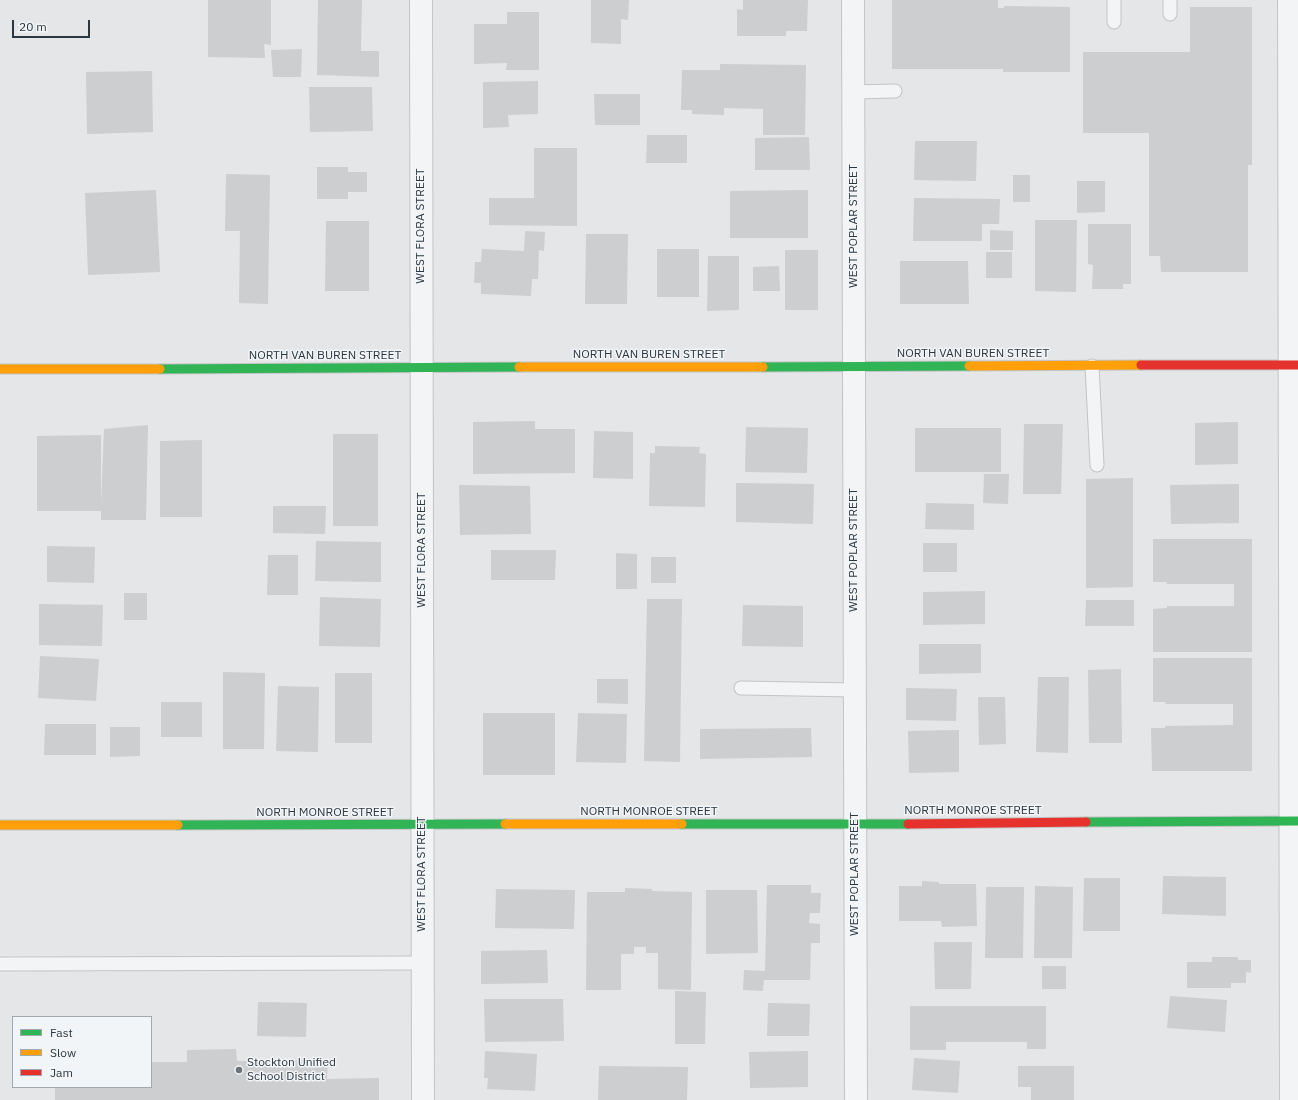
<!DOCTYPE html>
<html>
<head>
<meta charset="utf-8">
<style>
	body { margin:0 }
	#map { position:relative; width:1298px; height:1100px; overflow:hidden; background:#e4e6e8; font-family:"IBM Plex Sans",sans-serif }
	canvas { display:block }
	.legend { position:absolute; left:12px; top:1016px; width:140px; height:72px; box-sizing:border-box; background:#f2f5f7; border:1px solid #a2a9ae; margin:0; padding:5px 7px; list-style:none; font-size:12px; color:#2b3741 }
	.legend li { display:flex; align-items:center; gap:8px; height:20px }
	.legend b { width:20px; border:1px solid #a2a9ae }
	.scale { position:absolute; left:12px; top:20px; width:78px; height:18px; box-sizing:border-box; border:2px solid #2b3741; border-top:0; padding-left:5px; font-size:12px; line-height:14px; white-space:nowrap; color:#2b3741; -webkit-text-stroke:3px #f2f5f7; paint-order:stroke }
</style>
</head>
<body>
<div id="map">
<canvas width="1298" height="1100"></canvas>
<ul class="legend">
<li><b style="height:5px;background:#30b455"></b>Fast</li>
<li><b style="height:5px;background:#ff9f0a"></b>Slow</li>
<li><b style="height:5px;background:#e5322d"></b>Jam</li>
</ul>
<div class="scale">20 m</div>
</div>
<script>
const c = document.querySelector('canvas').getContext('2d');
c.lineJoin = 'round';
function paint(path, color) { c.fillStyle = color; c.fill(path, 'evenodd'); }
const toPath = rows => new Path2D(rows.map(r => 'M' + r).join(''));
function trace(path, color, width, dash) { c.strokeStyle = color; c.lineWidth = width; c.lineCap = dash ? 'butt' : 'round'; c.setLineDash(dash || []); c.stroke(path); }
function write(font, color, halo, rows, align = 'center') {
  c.font = font + ' "IBM Plex Sans",sans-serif'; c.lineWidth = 3; c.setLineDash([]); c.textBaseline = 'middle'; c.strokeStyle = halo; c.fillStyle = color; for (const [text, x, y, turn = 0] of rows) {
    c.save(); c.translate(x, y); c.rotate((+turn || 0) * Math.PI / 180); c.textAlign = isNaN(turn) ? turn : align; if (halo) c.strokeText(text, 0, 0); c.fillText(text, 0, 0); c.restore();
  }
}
const building = toPath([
	[208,0,271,0,271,45,264,44,265,58,208,57],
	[318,0,362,0,361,51,379,51,379,77,317,75],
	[591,0,629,0,628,20,621,19,621,44,591,43],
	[743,0,808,0,807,31,786,31,786,36,737,36,737,9,743,10],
	[892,0,998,0,998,8,1004,8,1004,6,1070,7,1070,72,1003,72,1003,69,892,69],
	[1190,7,1252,7,1252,165,1248,165,1248,272,1161,272,1160,256,1149,256,1149,133,1083,133,1083,52,1190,52],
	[507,12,539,12,539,70,506,70,507,63,474,64,474,24,507,24],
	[302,49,301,77,273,77,271,50],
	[720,64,806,65,805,135,763,135,763,109,724,108,724,115,692,114,692,110,681,110,682,70,720,70],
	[152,71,153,132,87,134,86,72],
	[538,81,538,114,508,115,509,127,483,128,483,82],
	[309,87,372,87,373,131,310,132],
	[594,94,640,94,640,125,595,125],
	[647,135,687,135,687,163,646,163],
	[809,137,810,170,755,170,755,138],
	[915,141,977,141,976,181,914,180],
	[534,148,577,148,577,226,489,225,489,198,534,198],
	[317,167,348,167,348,172,367,172,367,192,348,192,348,199,317,199],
	[226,174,270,175,268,304,239,303,240,231,225,231],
	[1013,175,1030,175,1030,202,1013,202],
	[1077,181,1105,181,1105,212,1077,213],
	[156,190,160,272,88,275,85,193],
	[808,190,808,238,730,238,730,191],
	[914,198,1000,199,999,224,982,224,982,241,913,241],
	[1035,220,1077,220,1076,292,1035,291],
	[326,221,369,221,369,291,325,291],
	[1088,224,1131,224,1131,284,1123,284,1123,289,1092,289,1093,265,1088,264],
	[990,230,1013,231,1013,250,990,250],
	[525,231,545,232,544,251,539,250,538,279,532,279,531,296,481,294,481,283,474,283,475,262,481,262,482,249,524,251],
	[586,234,628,234,627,304,585,304],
	[657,249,699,249,699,297,657,297],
	[785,250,818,250,818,310,785,310],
	[986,252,1012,252,1012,278,986,278],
	[708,256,739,256,739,310,707,311],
	[900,261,968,261,969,304,900,304],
	[779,266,780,291,753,291,753,267],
	[535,421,535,429,575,429,575,473,473,474,473,422],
	[1238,422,1238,464,1195,465,1195,423],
	[1024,424,1063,424,1061,494,1023,494],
	[148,425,146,520,101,520,101,511,37,511,37,436,101,435,101,504,104,429],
	[746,427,808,428,807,473,745,472],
	[915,428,1001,428,1001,472,915,472],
	[594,431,633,432,633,479,593,478],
	[333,434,378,434,378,526,333,526],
	[202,440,202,517,160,517,160,441],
	[655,446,700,447,699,453,706,454,705,507,649,506,650,453,655,453],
	[984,474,1009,474,1008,504,983,503],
	[1133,478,1133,587,1086,588,1086,479],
	[736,483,814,484,813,524,736,522],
	[1239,484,1239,523,1171,524,1170,485],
	[459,485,530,486,531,534,460,535],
	[926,503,974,504,974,530,925,529],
	[273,506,326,506,325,534,273,533],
	[1153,539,1252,539,1252,652,1153,652,1153,609,1167,608,1167,606,1234,606,1234,584,1167,584,1166,582,1153,582],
	[316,541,381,542,381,582,315,581],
	[923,543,957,543,957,572,923,572],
	[47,546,95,547,94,583,47,582],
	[491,550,556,550,555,580,491,580],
	[616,553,637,554,637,589,616,589],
	[268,555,298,555,298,595,267,595],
	[651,557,676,557,676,583,651,583],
	[985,591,985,624,923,625,923,592],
	[124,593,147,593,147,620,124,620],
	[320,597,381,599,380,647,319,646],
	[647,599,682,599,680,762,644,761],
	[1086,600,1134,600,1134,626,1085,626],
	[39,604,103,605,102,646,39,645],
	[743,605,803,606,803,647,742,646],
	[919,644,981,644,981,673,919,674],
	[40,656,99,659,96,701,38,698],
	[1153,658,1252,658,1252,771,1152,771,1151,728,1165,728,1165,726,1233,725,1233,704,1166,704,1165,702,1153,702],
	[1121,669,1122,743,1089,743,1088,670],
	[223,672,265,673,264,749,223,749],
	[335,673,372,673,372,743,335,743],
	[1038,677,1069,677,1068,753,1036,752],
	[597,679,628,679,628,704,597,703],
	[278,686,319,687,318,752,276,751],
	[906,688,957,689,956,721,906,720],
	[978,697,1005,697,1006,744,979,745],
	[161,702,202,702,202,737,161,737],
	[483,713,555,713,555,775,483,775],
	[578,713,627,714,626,763,576,762],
	[45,724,96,724,96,755,44,755],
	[110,727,140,727,140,756,110,757],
	[811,728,812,757,700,759,700,729],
	[959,730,959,772,909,773,908,731],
	[1163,876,1226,877,1226,916,1162,914],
	[1084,878,1120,878,1120,931,1083,931],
	[922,881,939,882,939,884,976,884,977,926,942,927,941,921,899,921,899,886,922,886],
	[767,885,811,885,811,893,821,893,820,913,810,913,809,923,820,924,820,943,811,943,810,980,764,980,763,991,743,990,744,970,765,971],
	[1035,886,1073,887,1072,958,1034,958],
	[986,887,1024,887,1023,958,985,958],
	[625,888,652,889,652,891,692,892,691,990,658,989,658,953,646,953,646,947,634,947,634,954,621,954,621,990,586,990,587,892,625,892],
	[496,889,575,890,574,929,495,928],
	[706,890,757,890,758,953,706,954],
	[934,942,972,942,971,989,935,989],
	[547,950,548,983,481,984,481,951],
	[1212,957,1238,957,1238,960,1251,960,1251,973,1246,972,1246,983,1231,983,1231,988,1187,988,1187,962,1212,962],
	[1042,966,1066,966,1066,989,1042,989],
	[675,991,706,992,705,1044,675,1044],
	[1170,996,1227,1000,1225,1032,1167,1028],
	[484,999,563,999,564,1041,485,1042],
	[258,1002,307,1003,306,1037,257,1036],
	[768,1003,810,1004,809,1036,767,1036],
	[910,1006,1046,1006,1046,1049,1027,1049,1027,1042,946,1042,946,1050,910,1050],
	[236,1049,237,1061,328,1060,327,1079,379,1078,379,1100,55,1100,55,1087,151,1087,151,1062,187,1062,187,1050],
	[485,1051,537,1054,535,1091,487,1089,488,1078,484,1078],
	[808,1051,808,1087,750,1088,749,1052],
	[914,1058,960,1061,958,1093,912,1090],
	[599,1066,688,1067,687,1100,598,1100],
	[1018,1066,1074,1066,1074,1100,1031,1100,1031,1087,1018,1087]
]);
const lane = toPath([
	[1114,0,1114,22],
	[1170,14,1170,0],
	[853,92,895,91],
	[1092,366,1097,465],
	[741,688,855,690],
	[0,964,423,963]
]);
const street = toPath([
	[421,0,423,1100],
	[853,0,856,1100],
	[1289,0,1291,1100]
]);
const fast = toPath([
	[763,367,969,366],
	[160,369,519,367],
	[1086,822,1298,821],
	[682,824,908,824],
	[178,825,505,824]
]);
const slow = toPath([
	[969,366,1141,365],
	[519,367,763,367],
	[0,369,160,369],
	[505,824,682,824],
	[0,825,178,825]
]);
const jam = toPath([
	[1141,365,1298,365],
	[908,824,1086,822]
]);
const markers = [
	[239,1070,4,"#6c747b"]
];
const streetNames = [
	["WEST FLORA STREET",421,226,-90],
	["WEST POPLAR STREET",854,226,-90],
	["NORTH VAN BUREN STREET",973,354],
	["NORTH VAN BUREN STREET",649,355],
	["NORTH VAN BUREN STREET",325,356],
	["WEST FLORA STREET",422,550,-90],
	["WEST POPLAR STREET",854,550,-90],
	["NORTH MONROE STREET",973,811],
	["NORTH MONROE STREET",649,812],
	["NORTH MONROE STREET",325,813],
	["WEST FLORA STREET",422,874,-90],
	["WEST POPLAR STREET",855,874,-90]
];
const poiNames = [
	["Stockton Unified",247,1063],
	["School District",247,1077]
];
paint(building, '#ccced0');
trace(lane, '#c2c4c6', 15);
trace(street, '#c2c4c6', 24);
trace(fast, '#c2c4c6', 11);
trace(slow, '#c2c4c6', 11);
trace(jam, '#c2c4c6', 11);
trace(lane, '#f3f4f5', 13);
trace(street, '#f3f4f5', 22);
trace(fast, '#30b455', 9);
trace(slow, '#ff9f0a', 9);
trace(jam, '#e5322d', 9);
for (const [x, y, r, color] of markers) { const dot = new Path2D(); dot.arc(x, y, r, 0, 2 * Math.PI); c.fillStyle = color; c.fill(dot); trace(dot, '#f2f5f7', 1.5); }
write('12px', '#2b3741', '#f2f5f7', streetNames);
write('12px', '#2b3741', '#f2f5f7', poiNames, 'left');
</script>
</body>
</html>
